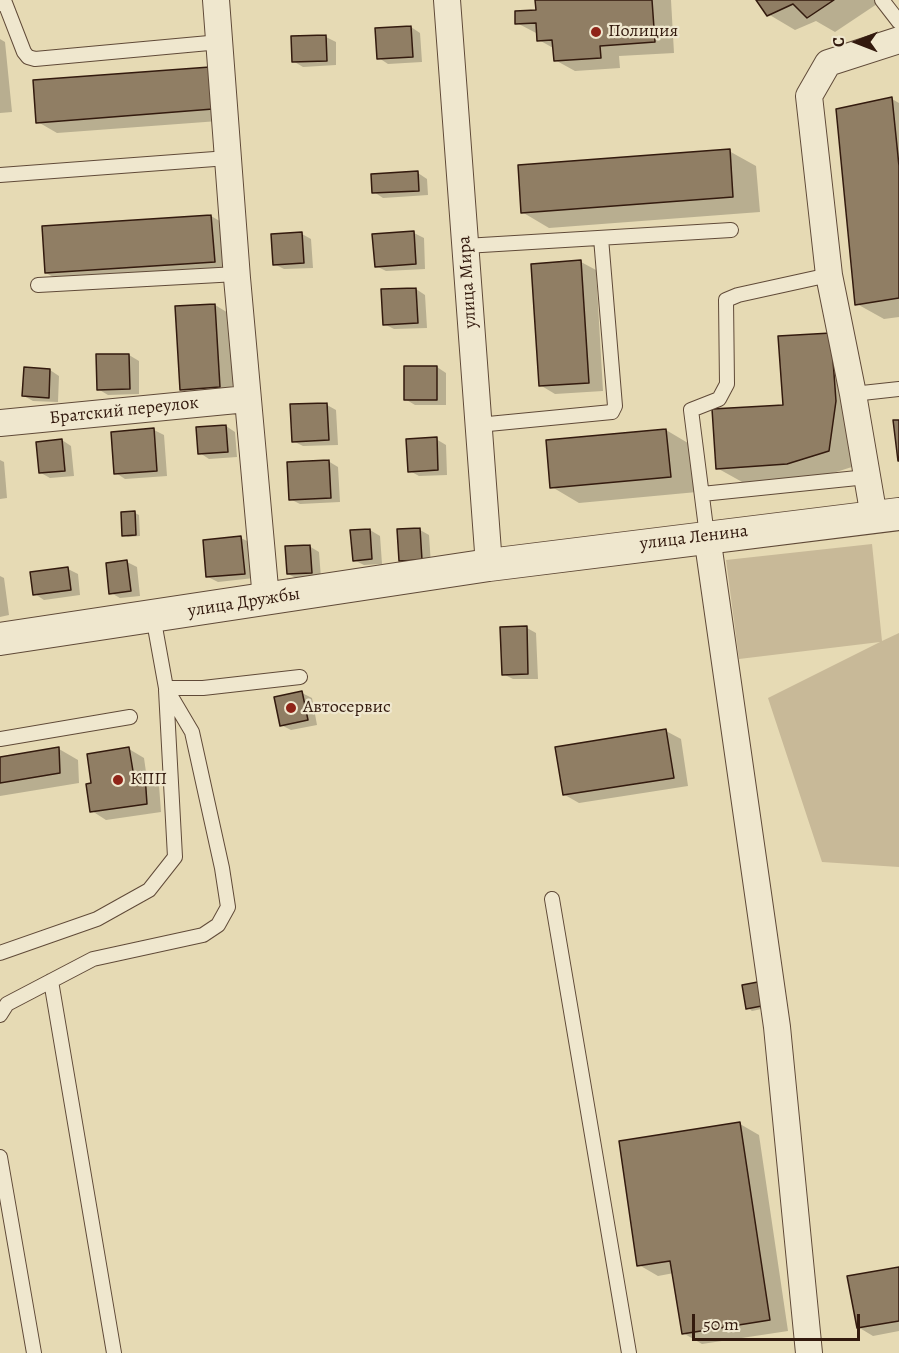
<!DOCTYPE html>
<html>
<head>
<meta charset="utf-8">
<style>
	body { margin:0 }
	#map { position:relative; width:899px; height:1353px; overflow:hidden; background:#e6dab4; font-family:Alegreya,serif }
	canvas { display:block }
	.north { position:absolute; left:827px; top:12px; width:60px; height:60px; -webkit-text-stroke:4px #efe7ce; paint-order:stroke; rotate:270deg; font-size:16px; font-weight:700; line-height:24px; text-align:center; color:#331a0e }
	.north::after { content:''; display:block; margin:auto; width:21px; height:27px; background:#331a0e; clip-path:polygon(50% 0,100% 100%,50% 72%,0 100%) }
	.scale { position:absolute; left:692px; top:1314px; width:168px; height:27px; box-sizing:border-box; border:3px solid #331a0e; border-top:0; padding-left:8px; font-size:18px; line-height:21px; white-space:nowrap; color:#331a0e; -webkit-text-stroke:4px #efe7ce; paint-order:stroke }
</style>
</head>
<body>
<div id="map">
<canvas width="899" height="1353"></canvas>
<div class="north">С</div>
<div class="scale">50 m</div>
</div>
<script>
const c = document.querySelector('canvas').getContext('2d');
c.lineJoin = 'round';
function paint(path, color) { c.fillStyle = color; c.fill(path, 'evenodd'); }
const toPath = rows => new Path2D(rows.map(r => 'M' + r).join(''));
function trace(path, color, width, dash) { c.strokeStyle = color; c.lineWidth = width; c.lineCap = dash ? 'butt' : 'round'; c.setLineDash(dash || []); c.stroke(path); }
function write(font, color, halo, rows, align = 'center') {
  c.font = font + ' Alegreya,serif'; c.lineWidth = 4.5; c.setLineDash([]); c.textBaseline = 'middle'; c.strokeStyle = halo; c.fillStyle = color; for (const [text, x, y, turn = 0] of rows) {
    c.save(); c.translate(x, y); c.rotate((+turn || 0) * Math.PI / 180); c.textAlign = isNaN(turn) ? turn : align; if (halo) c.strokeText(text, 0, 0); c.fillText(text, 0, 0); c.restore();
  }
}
const green = toPath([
	[872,544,882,641,899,633,899,867,822,862,768,698,880,642,739,659,726,560]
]);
const shadow = toPath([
	[551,0,671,0,674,53,619,56,620,68,575,71,555,60,555,49,539,40,538,34,517,23],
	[758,0,883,0,835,32,816,21,795,30,768,14],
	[411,27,420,33,422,62,388,64,379,58],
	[326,37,336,42,336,65,303,67,293,61],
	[0,39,5,42,12,112,0,113],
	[210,68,232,120,57,133,38,122],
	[892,99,899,103,899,317,884,319,857,304],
	[729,151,756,166,760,212,549,228,522,212],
	[418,173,427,179,428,195,383,198,374,192],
	[211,216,230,227,233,273,66,284,46,273],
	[414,233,424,238,425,269,386,271,376,266],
	[302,234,311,239,313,268,284,269,274,264],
	[581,262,596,270,603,391,555,394,540,385],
	[416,289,425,295,427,328,394,329,384,324],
	[215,305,230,314,234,395,196,397,181,389,177,307],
	[831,334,858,350,862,418,855,466,814,479,744,483,717,468,784,406],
	[129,355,139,361,139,394,108,395,98,389],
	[437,367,446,373,446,405,415,405,405,399],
	[50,370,59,376,58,402,33,401,24,396],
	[327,405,336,410,338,445,303,446,293,441],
	[226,426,235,432,237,457,209,459,200,453],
	[154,430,164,435,167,476,125,479,116,473],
	[666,430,693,446,697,492,579,503,552,487],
	[436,439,446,445,447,475,419,476,410,471],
	[62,440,71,446,74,476,50,478,41,473],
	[0,460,4,462,7,498,0,499],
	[328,461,338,467,340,502,300,504,290,499],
	[135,513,139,515,140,536,128,537,124,535],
	[370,530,380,536,382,564,364,565,354,560],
	[420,530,429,535,431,564,410,566,400,560],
	[241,538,251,543,254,578,218,582,208,577],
	[309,546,319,552,321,578,298,579,288,574],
	[127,562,137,567,140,596,120,598,111,593],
	[68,569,78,574,80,595,44,600,35,594],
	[0,576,4,578,9,615,0,617],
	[527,628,536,633,538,679,513,679,503,674],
	[302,693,312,698,317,725,291,730,281,725],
	[666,731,681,739,688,786,579,803,565,795],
	[59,749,78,760,79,783,0,796,0,758],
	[129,749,144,758,147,779,159,785,161,812,106,820,92,811,93,784],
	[743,987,771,1007,752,1011,748,1008],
	[740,1124,759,1135,788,1331,702,1344,683,1333,674,1273,658,1276,639,1265],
	[899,1268,899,1331,873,1336,858,1327]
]);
const building = toPath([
	[535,0,652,0,655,42,600,46,601,58,554,61,552,40,537,41,536,23,515,24,515,11,536,10,535,0],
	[756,0,834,0,807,18,793,4,767,16,756,0],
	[411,26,413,57,377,59,375,28,411,26],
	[326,35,327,61,292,62,291,36,326,35],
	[210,67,213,109,36,123,33,80,210,67],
	[892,97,899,166,899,298,855,305,836,109,892,97],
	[730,149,733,197,521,213,518,165,730,149],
	[418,171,419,191,372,193,371,174,418,171],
	[211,215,215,262,45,273,42,226,211,215],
	[414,231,416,264,375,267,372,234,414,231],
	[302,232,304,263,273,265,271,234,302,232],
	[581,260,589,383,539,386,531,264,581,260],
	[416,288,418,323,383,325,381,289,416,288],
	[215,304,220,387,180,390,175,306,215,304],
	[831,333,836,401,829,451,787,464,716,469,712,409,783,405,778,336,831,333],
	[96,354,129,354,130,389,97,390,96,354],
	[404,366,437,366,437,400,404,400,404,366],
	[24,367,50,369,49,398,22,396,24,367],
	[327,403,329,440,292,442,290,404,327,403],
	[893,420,899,420,899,461,898,461,893,420],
	[226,425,228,452,198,454,196,427,226,425],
	[154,428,157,471,114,474,111,432,154,428],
	[666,429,671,477,550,488,546,440,666,429],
	[437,437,438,470,408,472,406,439,437,437],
	[62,439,65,471,39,473,36,442,62,439],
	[329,460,331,498,289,500,287,462,329,460],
	[135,511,136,535,122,536,121,512,135,511],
	[420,528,422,560,399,561,397,529,420,528],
	[370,529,372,559,353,561,350,530,370,529],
	[241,536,245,574,206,577,203,540,241,536],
	[310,545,312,573,287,574,285,546,310,545],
	[127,560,131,591,109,594,106,563,127,560],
	[68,567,71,590,33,595,30,572,68,567],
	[527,626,528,674,502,675,500,627,527,626],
	[302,691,308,720,280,726,274,697,302,691],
	[666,729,674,778,563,795,555,747,666,729],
	[59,747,60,773,0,783,0,757,59,747],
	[129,747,134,777,145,775,147,804,90,812,86,784,91,783,87,754,129,747],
	[763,981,767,1005,746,1009,742,985,763,981],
	[740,1122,770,1320,682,1334,670,1261,637,1266,619,1141,740,1122],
	[899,1267,899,1321,857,1328,847,1276,899,1267]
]);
const service = toPath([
	[882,0,899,22],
	[0,4,5,3,24,52,28,57,35,59,220,42],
	[0,175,228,158],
	[465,246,731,230],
	[38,285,237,274],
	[853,394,899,389],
	[478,425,612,412,615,406,601,238],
	[702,494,867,477],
	[707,536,691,410,719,399,727,384,726,300,738,295,829,275],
	[153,616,166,688,203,688,300,677],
	[0,739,130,717],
	[552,899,629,1353],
	[0,953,97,919,149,890,175,857,166,690],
	[51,981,114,1353],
	[0,1015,7,1004,93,959,203,935,218,925,228,907,222,868,192,732,166,688],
	[0,1157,34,1353]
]);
const minor = toPath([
	[216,0,237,278,266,599],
	[447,0,489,565],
	[0,423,247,399],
	[874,517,853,394,829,275,809,96,828,63,899,40],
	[707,536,777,1027,809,1353]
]);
const tertiary = toPath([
	[0,639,489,565,899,514]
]);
const markers = [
	[596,32,6,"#8f2418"],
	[291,708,6,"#8f2418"],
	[118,780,6,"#8f2418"]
];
const poiNames = [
	["Полиция",608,32],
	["Автосервис",303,708],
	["КПП",130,780]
];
const streetNames = [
	["улица Мира",468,282,-94],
	["Братский переулок",124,411,-6],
	["улица Ленина",694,538,-7],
	["улица Дружбы",244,603,-9]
];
paint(green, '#c8b998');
paint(shadow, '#0003');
paint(building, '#907e64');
trace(building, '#331a0e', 1.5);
trace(service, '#604a38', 16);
trace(minor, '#604a38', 28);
trace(tertiary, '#604a38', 34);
trace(service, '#efe7ce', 14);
trace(minor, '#efe7ce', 26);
trace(tertiary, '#efe7ce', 32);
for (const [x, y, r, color] of markers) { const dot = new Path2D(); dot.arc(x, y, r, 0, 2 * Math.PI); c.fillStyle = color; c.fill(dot); trace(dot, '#efe7ce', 2); }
write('18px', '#331a0e', '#efe7ce', poiNames, 'left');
write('18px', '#331a0e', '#efe7ce', streetNames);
</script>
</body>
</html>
